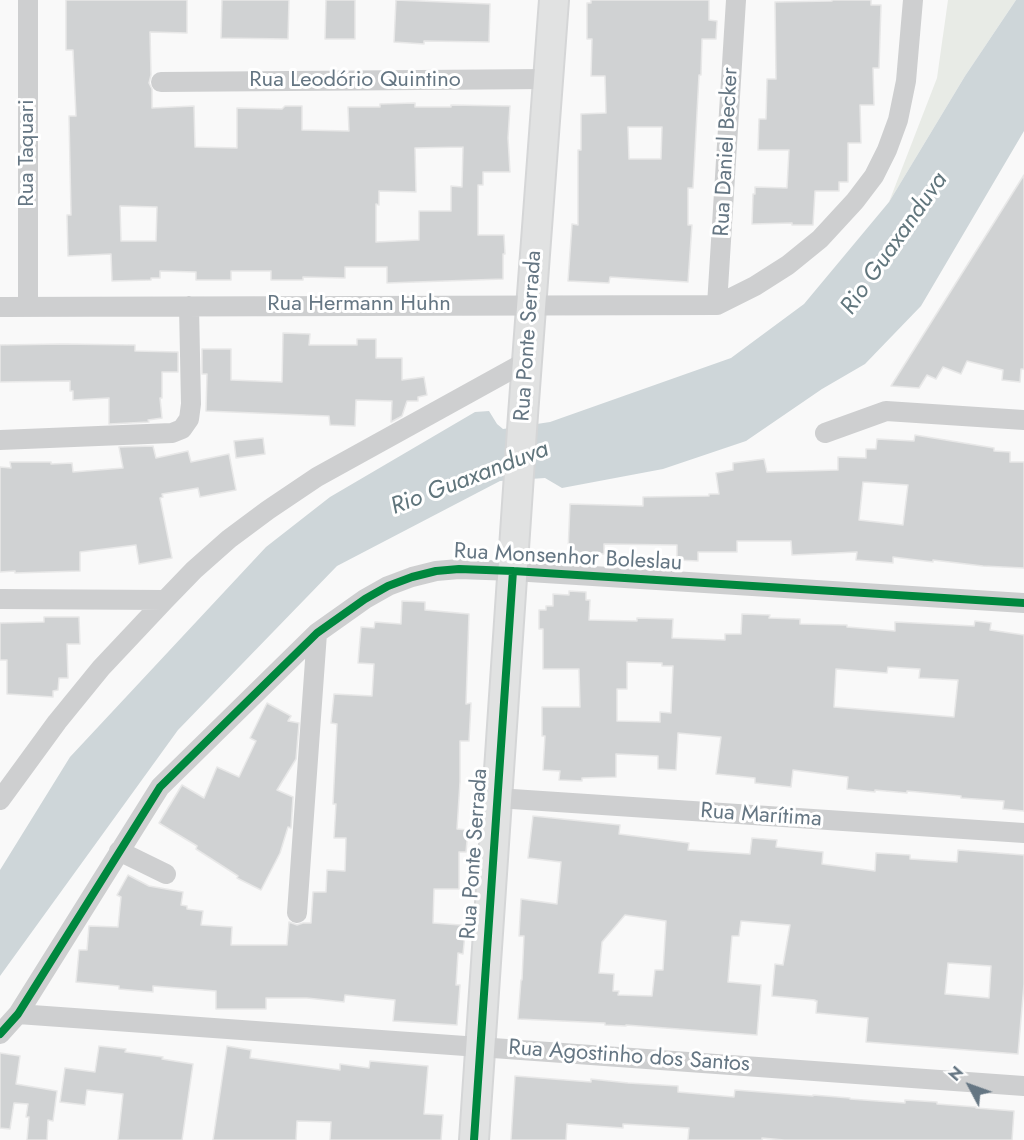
<!DOCTYPE html>
<html>
<head>
<meta charset="utf-8">
<style>
	body { margin:0 }
	#map { position:relative; width:1024px; height:1140px; overflow:hidden; background:#f9f9f9; font-family:Jost,sans-serif }
	canvas { display:block }
	.north { position:absolute; left:940px; top:1056px; width:60px; height:60px; -webkit-text-stroke:4px #fff; paint-order:stroke; rotate:311deg; font-size:16px; font-weight:700; line-height:24px; text-align:center; color:#657683 }
	.north::after { content:''; display:block; margin:auto; width:21px; height:27px; background:#657683; clip-path:polygon(50% 0,100% 100%,50% 72%,0 100%) }
</style>
</head>
<body>
<div id="map">
<canvas width="1024" height="1140"></canvas>
<div class="north">N</div>
</div>
<script>
const c = document.querySelector('canvas').getContext('2d');
c.lineJoin = 'round';
function paint(path, color) { c.fillStyle = color; c.fill(path, 'evenodd'); }
const toPath = rows => new Path2D(rows.map(r => 'M' + r).join(''));
function trace(path, color, width, dash) { c.strokeStyle = color; c.lineWidth = width; c.lineCap = dash ? 'butt' : 'round'; c.setLineDash(dash || []); c.stroke(path); }
function write(font, color, halo, rows, align = 'center') {
  c.font = font + ' Jost,sans-serif'; c.lineWidth = 6; c.setLineDash([]); c.textBaseline = 'middle'; c.strokeStyle = halo; c.fillStyle = color; for (const [text, x, y, turn = 0] of rows) {
    c.save(); c.translate(x, y); c.rotate((+turn || 0) * Math.PI / 180); c.textAlign = isNaN(turn) ? turn : align; if (halo) c.strokeText(text, 0, 0); c.fillText(text, 0, 0); c.restore();
  }
}
const green = toPath([
	[948,0,1016,0,965,76,889,202,937,78]
]);
const water = toPath([
	[1016,0,1024,0,1024,131,921,306,865,364,822,389,746,441,663,469,562,488,545,478,500,481,337,566,178,730,0,976,0,870,70,757,266,547,330,497,475,412,489,411,497,424,503,429,550,422,731,358,804,304,889,202,965,76]
]);
const building = toPath([
	[66,0,187,0,187,33,150,32,151,75,149,83,152,89,152,108,194,106,195,147,237,148,237,108,282,109,285,106,302,106,302,130,349,131,348,107,380,107,380,104,415,103,415,107,451,107,451,105,510,106,508,138,510,172,483,172,483,185,478,185,478,235,504,235,505,254,503,254,503,279,387,283,387,267,345,267,345,278,303,277,303,280,271,280,271,271,231,271,231,280,196,280,196,272,160,271,160,278,151,278,151,280,112,281,111,254,68,256,67,215,71,215,69,116,76,116,73,50,66,50,66,0],
	[463,147,462,187,451,186,451,211,419,211,419,240,376,242,376,204,379,205,379,191,416,192,415,148,463,147],
	[120,206,157,207,156,241,121,241,120,206],
	[222,0,289,0,288,39,221,38,222,0],
	[326,0,355,0,355,39,325,39,326,0],
	[396,0,490,4,489,42,424,41,424,44,394,42,396,0],
	[591,0,709,0,709,20,717,21,716,39,702,39,701,75,699,75,693,188,688,188,688,225,692,225,688,282,610,277,609,283,568,281,572,224,578,225,578,150,581,150,581,114,606,113,605,76,591,76,592,39,587,39,587,3,591,3,591,0],
	[628,127,662,127,661,159,629,159,628,127],
	[832,0,871,0,871,5,881,5,879,68,873,68,874,105,860,105,861,143,848,143,848,182,839,182,839,191,815,191,813,225,792,225,792,223,752,224,753,194,755,194,755,187,787,188,789,150,758,150,759,119,766,119,767,79,776,79,775,2,832,1,832,0],
	[1024,175,1024,369,1021,369,1020,382,1002,380,1003,370,967,361,961,374,943,367,936,379,927,375,919,388,891,386,1024,175],
	[283,333,310,334,309,345,357,345,357,339,376,339,376,358,402,358,402,380,424,377,427,395,418,397,418,401,407,401,402,416,391,422,392,401,356,400,355,426,330,425,329,416,206,411,207,374,202,374,202,349,231,349,231,380,282,382,283,333],
	[62,344,135,345,135,351,178,352,178,372,162,372,162,398,160,398,162,418,148,420,149,422,109,424,109,398,73,400,73,391,70,391,70,381,0,382,0,345,62,344],
	[915,435,994,448,994,451,1010,452,1010,462,1024,462,1024,568,983,566,933,560,933,562,893,557,893,563,856,560,857,552,792,555,791,541,737,541,737,552,698,552,698,561,677,560,677,545,604,544,604,554,568,552,570,504,643,506,643,497,709,496,709,494,719,494,716,473,733,470,733,463,764,459,767,472,838,470,838,457,866,458,866,449,876,449,877,439,914,441,915,435],
	[863,482,908,485,903,525,859,520,863,482],
	[263,438,265,454,236,458,234,441,263,438],
	[153,446,156,458,188,451,191,462,229,454,236,490,200,497,198,488,162,494,163,497,160,498,172,558,139,564,136,545,80,552,80,571,15,573,15,571,0,572,0,467,11,468,10,462,51,462,51,464,72,463,73,472,123,468,119,447,153,446],
	[569,591,586,592,586,600,590,600,589,620,637,621,637,618,673,619,672,638,725,640,725,634,741,634,742,614,770,615,769,618,800,619,800,624,847,625,847,627,895,631,895,622,974,626,975,621,991,623,990,630,1024,635,1024,811,1003,809,1004,801,961,798,961,796,907,791,907,793,875,790,875,792,847,789,848,777,793,770,791,787,755,783,755,778,716,774,721,737,678,733,676,770,658,769,658,756,616,754,616,777,582,778,582,781,559,780,560,771,543,770,545,736,542,736,542,707,580,707,579,669,543,669,543,629,539,629,539,610,546,610,546,606,553,606,553,594,569,595,569,591],
	[627,662,662,663,662,666,673,666,671,713,660,712,660,722,617,721,617,689,627,689,627,662],
	[888,667,920,669,919,678,958,680,954,717,834,707,836,669,887,673,888,667],
	[402,601,425,602,425,610,469,614,466,704,471,703,469,741,460,741,460,782,457,829,468,830,466,852,459,852,459,889,434,889,433,923,461,925,460,934,465,934,463,954,458,953,456,985,460,985,457,1025,393,1021,395,1000,345,995,344,1002,307,998,266,998,266,1009,216,1009,216,991,153,986,153,992,119,989,119,986,76,982,79,950,87,950,89,926,118,927,121,897,117,895,128,875,149,886,183,892,181,905,187,906,187,909,203,911,201,925,232,927,231,945,287,945,289,922,297,925,303,923,311,923,313,892,326,892,327,870,345,871,346,838,334,838,336,804,333,804,337,724,331,723,334,694,372,696,374,664,358,663,361,627,374,628,375,622,401,624,402,601],
	[44,617,79,617,80,644,67,644,68,678,59,678,58,690,53,691,53,697,7,694,7,660,0,660,0,623,44,622,44,617],
	[267,703,291,716,288,721,299,723,296,759,277,790,293,797,291,828,288,827,280,853,261,890,237,878,238,876,196,849,197,846,159,823,182,785,204,798,217,767,239,777,256,741,250,738,267,703],
	[533,816,620,825,619,834,689,843,688,850,750,854,752,838,777,840,776,847,823,852,822,864,875,871,876,853,910,855,910,859,957,862,958,850,1024,855,1024,984,1018,1054,866,1042,868,1018,816,1013,817,1001,815,1001,815,1000,772,996,775,964,783,965,790,925,741,921,739,936,732,936,728,982,761,985,757,1035,626,1025,626,1026,605,1025,605,1023,518,1019,521,980,522,980,524,936,519,936,521,899,557,904,561,862,528,858,533,816],
	[625,915,666,921,663,970,655,970,652,996,618,995,619,991,613,991,614,974,599,973,602,942,625,915],
	[948,963,991,966,989,998,945,994,948,963],
	[99,1046,126,1049,125,1052,163,1057,162,1059,193,1064,182,1140,118,1140,123,1094,87,1090,85,1105,60,1102,65,1068,95,1072,99,1046],
	[227,1046,251,1050,250,1058,340,1070,340,1064,369,1068,370,1061,428,1066,424,1114,443,1115,441,1140,330,1140,331,1122,297,1121,296,1140,213,1140,227,1046],
	[0,1053,20,1056,16,1084,57,1091,53,1121,48,1120,47,1140,27,1140,29,1117,26,1117,28,1104,14,1103,10,1129,0,1128,0,1053],
	[515,1076,591,1082,591,1079,628,1083,678,1086,678,1092,734,1097,735,1090,813,1096,813,1095,850,1098,850,1099,905,1103,905,1100,937,1102,937,1104,976,1107,976,1108,1014,1111,1012,1140,784,1140,762,1138,762,1140,688,1140,689,1128,623,1124,623,1128,567,1124,566,1140,511,1140,515,1076]
]);
const street = toPath([
	[28,0,28,306],
	[161,82,548,79],
	[717,305,736,0],
	[0,307,717,305,755,286,788,265,820,239,855,201,874,176,887,150,898,120,906,81,913,0],
	[825,433,886,411,1024,420],
	[0,440,172,433,182,429,189,419,191,404,189,306],
	[0,599,165,600],
	[497,798,1024,833],
	[0,800,57,722,101,668,165,600,194,570,229,539,268,510,317,477,527,361],
	[119,851,166,874],
	[297,913,317,633],
	[18,1014,1024,1086],
	[0,1034,18,1014,160,787,317,633,365,599,388,586,412,577,436,571,459,569,513,571,1024,603]
]);
const secondary = toPath([
	[474,1140,523,415,554,0]
]);
const cycleway = toPath([
	[0,1034,18,1014,160,787,317,633,365,599,388,586,412,577,436,571,459,569,513,571,1024,603],
	[474,1140,513,571]
]);
const streetNames = [
	["Rua Leodório Quintino",355,81],
	["Rua Daniel Becker",727,152,-87],
	["Rua Taquari",28,153,-90],
	["Rua Hermann Huhn",359,305],
	["Rua Ponte Serrada",529,336,-86],
	["Rua Monsenhor Boleslau",568,558,3],
	["Rua Marítima",761,816,4],
	["Rua Ponte Serrada",475,854,-86],
	["Rua Agostinho dos Santos",629,1057,4]
];
const waterNames = [
	["Rio Guaxanduva",895,244,-55],
	["Rio Guaxanduva",470,479,-21]
];
paint(green, '#e8ebe6');
paint(water, '#ced6d9');
paint(building, '#d0d2d3');
trace(building, '#e8e8e8', 1.5);
trace(secondary, '#d5d6d7', 32);
trace(street, '#cecfd0', 20);
trace(secondary, '#e1e2e2', 28);
trace(cycleway, '#00873e', 8);
write('22px', '#657683', '#fff', streetNames);
write('italic 24px', '#60757c', '#fff', waterNames);
</script>
</body>
</html>
